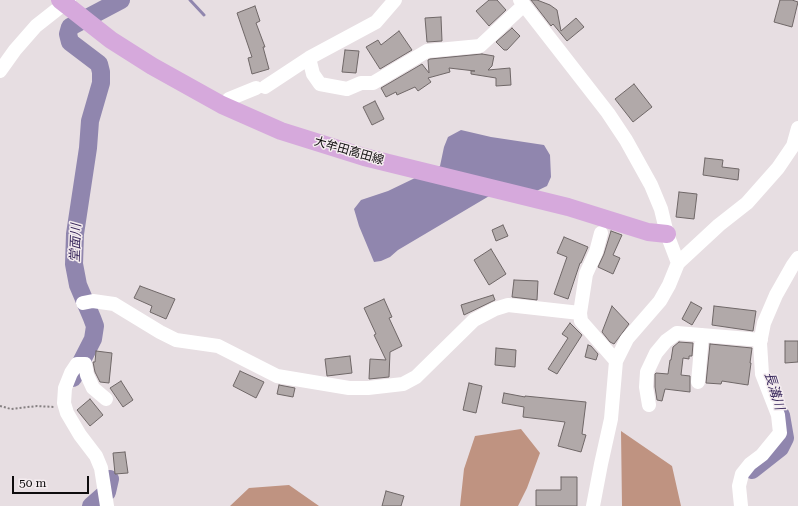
<!DOCTYPE html>
<html>
<head>
<meta charset="utf-8">
<style>
	body { margin:0 }
	#map { position:relative; width:798px; height:506px; overflow:hidden; background:#e7dee2; font-family:"Roboto Serif",serif }
	canvas { display:block }
	.scale { position:absolute; left:12px; top:476px; width:77px; height:18px; box-sizing:border-box; border:2px solid #0e0c0d; border-top:0; padding-left:5px; font-size:12px; line-height:14px; white-space:nowrap; color:#0e0c0d; -webkit-text-stroke:3px #f4ecef; paint-order:stroke }
</style>
</head>
<body>
<div id="map">
<canvas width="798" height="506"></canvas>
<div class="scale">50 m</div>
</div>
<script>
const c = document.querySelector('canvas').getContext('2d');
c.lineJoin = 'round';
function paint(path, color) { c.fillStyle = color; c.fill(path, 'evenodd'); }
const toPath = rows => new Path2D(rows.map(r => 'M' + r).join(''));
function trace(path, color, width, dash) { c.strokeStyle = color; c.lineWidth = width; c.lineCap = dash ? 'butt' : 'round'; c.setLineDash(dash || []); c.stroke(path); }
function write(font, color, halo, rows, align = 'center') {
  c.font = font + ' "Roboto Serif","Noto Sans JP",serif'; c.lineWidth = 3; c.setLineDash([]); c.textBaseline = 'middle'; c.strokeStyle = halo; c.fillStyle = color; for (const [text, x, y, turn = 0] of rows) {
    c.save(); c.translate(x, y); c.rotate((+turn || 0) * Math.PI / 180); c.textAlign = isNaN(turn) ? turn : align; if (halo) c.strokeText(text, 0, 0); c.fillText(text, 0, 0); c.restore();
  }
}
const forest = toPath([
	[521,429,540,453,527,488,518,506,460,506,464,469,475,436],
	[621,431,672,466,681,506,622,506],
	[289,485,319,506,230,506,249,488]
]);
const water = toPath([
	[461,130,491,137,544,145,550,155,551,177,547,186,528,195,496,192,398,250,390,257,381,261,374,262,359,226,354,209,361,200,388,191,440,166,444,147,448,137]
]);
const stream = toPath([
	[190,0,204,15]
]);
const river = toPath([
	[73,378,93,339,95,326,92,318,78,285,74,264,75,234,88,148,90,121,101,83,101,72,99,64,70,42,68,34,70,27,121,0],
	[752,470,780,448,785,438,781,415],
	[91,506,107,492,110,479]
]);
const building = toPath([
	[489,0,497,0,506,10,489,26,476,11,489,0],
	[531,0,537,0,550,5,557,10,561,31,576,18,584,27,567,41,553,24,551,26,531,0],
	[780,0,792,0,798,2,792,27,774,22,780,0],
	[255,6,260,21,256,23,265,47,263,47,269,69,252,74,248,58,252,57,237,13,255,6],
	[441,17,442,41,427,42,425,18,441,17],
	[512,28,520,36,507,50,504,50,496,42,512,28],
	[399,31,412,50,380,69,366,47,378,40,381,45,399,31],
	[345,50,359,51,356,73,342,72,345,50],
	[482,54,494,56,492,66,488,70,510,68,511,85,496,86,496,78,471,74,471,71,475,71,449,68,450,72,428,78,431,82,418,91,415,87,397,95,396,92,386,97,381,88,422,64,429,73,428,60,430,59,482,54],
	[634,84,652,107,633,122,615,99,634,84],
	[375,101,384,119,372,125,363,107,375,101],
	[705,158,723,160,722,167,739,169,738,180,703,175,705,158],
	[679,192,697,194,694,219,676,217,679,192],
	[503,225,508,236,496,241,492,230,503,225],
	[611,231,622,235,613,255,620,258,613,274,598,267,604,254,611,231],
	[564,237,588,247,581,263,580,263,568,299,554,294,567,257,557,253,564,237],
	[491,249,506,274,489,285,474,260,491,249],
	[514,280,538,281,537,300,512,297,514,280],
	[140,286,175,299,166,319,150,312,152,306,134,298,140,286],
	[493,295,495,300,464,315,461,305,493,295],
	[384,299,392,317,389,318,402,346,390,352,389,377,369,379,370,359,386,360,374,335,376,334,364,308,384,299],
	[691,302,702,308,692,325,682,319,691,302],
	[612,306,629,324,614,344,610,342,602,332,612,306],
	[714,306,756,311,753,331,712,325,714,306],
	[570,323,582,335,557,374,548,369,568,338,562,334,570,323],
	[785,341,798,341,798,362,785,363,785,341],
	[679,342,693,343,692,356,689,356,689,359,683,358,681,375,690,376,690,392,665,389,662,401,657,400,655,387,655,374,656,373,668,374,670,360,671,360,673,347,679,342],
	[710,344,752,348,750,363,751,363,748,385,722,381,721,384,706,383,710,344],
	[588,345,591,346,598,354,596,360,585,357,588,345],
	[496,348,516,350,515,367,495,365,496,348],
	[96,351,112,353,109,383,100,382,95,372,93,362,95,362,96,351],
	[350,356,352,373,327,376,325,359,350,356],
	[240,371,264,382,256,398,233,386,240,371],
	[121,381,133,400,123,407,110,388,121,381],
	[469,383,482,386,476,413,463,410,469,383],
	[279,385,295,388,293,397,277,394,279,385],
	[504,393,525,397,525,396,586,402,582,434,586,435,581,452,558,446,565,422,523,417,524,407,502,403,504,393],
	[90,399,103,415,90,426,77,410,90,399],
	[125,452,128,473,115,474,113,453,125,452],
	[561,477,577,477,577,506,536,506,536,490,561,490,561,477],
	[386,491,404,496,401,506,382,506,386,491]
]);
const path = toPath([
	[0,406,11,409,37,406,54,407]
]);
const minor = toPath([
	[520,0,608,113,626,140,651,185,661,209,667,234,678,263],
	[309,58,313,74,320,84,347,89,361,83,373,83,427,51,480,46,524,5],
	[0,71,15,50,36,26,69,0],
	[265,87,309,58,376,22,395,0],
	[222,105,229,99,256,88],
	[601,233,596,252,586,274,580,313,581,321,616,361],
	[83,303,93,301,114,304,160,332,176,340,218,346,277,376,349,388,368,388,403,384,416,377,474,320,495,309,508,305,580,313],
	[698,382,702,335],
	[106,399,93,388,87,375,85,364,77,364,71,373,65,388,64,403,67,413,80,435,96,456,101,468,107,506],
	[649,405,646,387,647,372,656,353,666,341,677,333,761,340],
	[593,506,601,464,611,419,616,361,627,339,660,301,669,285,678,263,719,225,747,203,778,168,793,146,798,128],
	[741,506,739,486,742,474,750,464,762,455,780,433,778,415,762,374,760,343,764,323,776,295,793,265,798,258]
]);
const major = toPath([
	[60,0,111,40,152,66,222,105,281,131,364,157,568,207,648,232,667,234]
]);
const streetNames = [
	["大牟田高田線",349,151,16]
];
const waterNames = [
	["堂面川",76,243,-88],
	["長溝川",774,391,73]
];
paint(forest, '#bf9381');
paint(water, '#9086ae');
trace(stream, '#9086ae', 3);
trace(river, '#9086ae', 18);
paint(building, '#b1a9a9');
trace(building, '#6f6767', 1);
trace(path, '#868082', 2, [2, 2]);
trace(minor, '#fff', 14);
trace(major, '#d6a9dc', 18);
write('12px', '#0e0c0d', '#f4ecef', streetNames);
write('italic 13px', '#39285c', '#f4ecef', waterNames);
</script>
</body>
</html>
